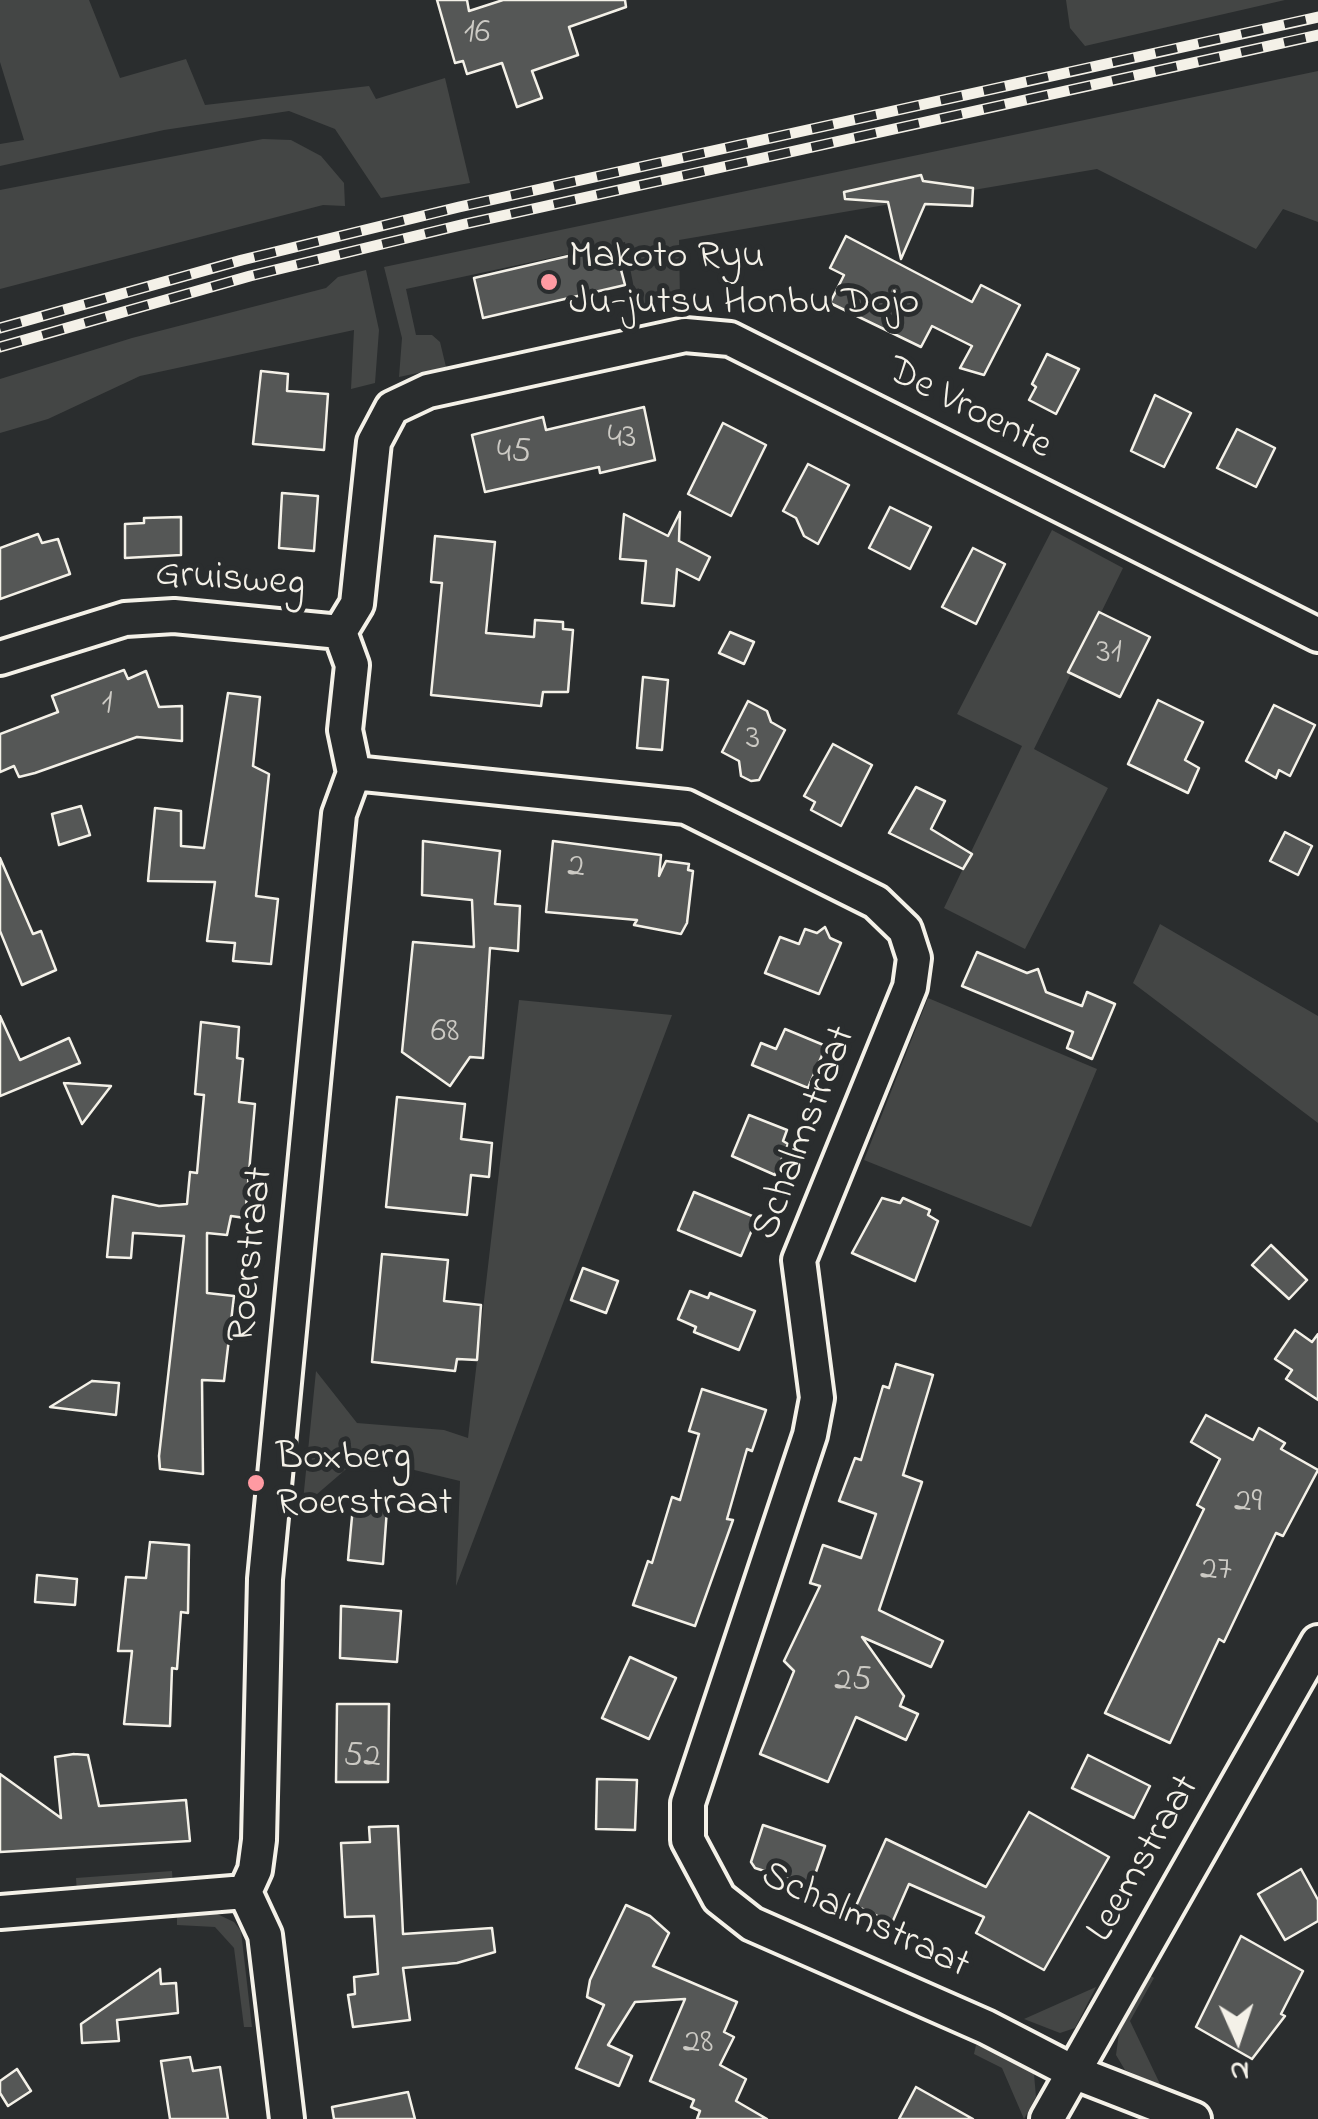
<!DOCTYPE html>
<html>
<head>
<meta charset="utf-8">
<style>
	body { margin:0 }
	#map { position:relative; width:1318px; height:2119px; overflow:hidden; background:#2a2d2e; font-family:"Indie Flower",sans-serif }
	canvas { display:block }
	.north { position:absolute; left:1188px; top:1989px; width:100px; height:100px; -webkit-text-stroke:8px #2a2d2e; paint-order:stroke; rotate:177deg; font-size:28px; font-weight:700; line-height:40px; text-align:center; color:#f4f1e8 }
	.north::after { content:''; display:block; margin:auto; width:35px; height:45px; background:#f4f1e8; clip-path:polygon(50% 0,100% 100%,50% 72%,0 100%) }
</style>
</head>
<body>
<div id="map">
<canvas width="1318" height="2119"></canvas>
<div class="north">N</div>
</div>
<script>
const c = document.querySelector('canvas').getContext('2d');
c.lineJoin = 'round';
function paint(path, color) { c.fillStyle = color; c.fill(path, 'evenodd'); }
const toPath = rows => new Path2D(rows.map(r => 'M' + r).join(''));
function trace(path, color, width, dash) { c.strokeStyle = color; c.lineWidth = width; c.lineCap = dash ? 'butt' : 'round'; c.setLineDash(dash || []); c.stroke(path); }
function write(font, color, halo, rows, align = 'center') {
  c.font = font + ' "Indie Flower",sans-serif'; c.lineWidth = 10; c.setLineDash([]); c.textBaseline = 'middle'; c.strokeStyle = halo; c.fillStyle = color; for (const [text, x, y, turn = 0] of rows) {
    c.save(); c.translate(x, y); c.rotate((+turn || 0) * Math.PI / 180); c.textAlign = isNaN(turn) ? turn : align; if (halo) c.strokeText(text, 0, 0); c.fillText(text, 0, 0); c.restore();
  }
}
const green = toPath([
	[0,0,89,0,120,78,186,59,205,105,369,86,376,99,445,78,470,183,381,198,335,129,289,111,164,130,0,166,0,144,24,140,0,62],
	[1066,0,1285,0,1085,46,1070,28],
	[1318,71,1318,222,1283,209,1256,249,1097,169,679,240,680,300,638,309,625,242,406,289,416,335,432,335,440,342,446,367,399,377,402,338,384,267],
	[263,139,291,140,321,156,344,183,345,206,323,205,0,289,0,190],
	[366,270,379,330,375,383,351,389,354,330,140,376,48,419,0,433,0,379,132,338,326,288,338,277],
	[1052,530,1123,568,1034,749,1108,788,1025,949,944,908,1022,746,957,714],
	[1160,924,1318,1016,1318,1123,1133,983],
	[928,998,1097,1069,1031,1227,864,1160],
	[519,1000,672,1015,456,1586,460,1481,406,1468,352,1464,309,1501,303,1501,316,1371,357,1423,444,1430,468,1438],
	[172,1871,173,1886,77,1893,76,1878],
	[215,1913,234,1922,241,1931,252,2027,244,2027,234,1948,215,1927,177,1925,177,1916],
	[1144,1971,1154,1978,1130,2021,1161,2086,1125,2070,1116,2055,1119,2033,1140,1992,1136,1989],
	[1096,1987,1075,2028,1060,2033,1024,2019],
	[976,2045,1022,2063,1034,2074,1036,2097,1024,2119,1002,2068,974,2054]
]);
const building = toPath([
	[437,0,467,0,469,11,503,0,625,0,626,7,569,27,578,55,532,71,542,98,517,107,502,63,467,74,463,61,455,63,437,0],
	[921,175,923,181,973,188,972,206,925,204,901,259,888,202,845,199,844,192,921,175],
	[846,236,972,302,981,285,1020,305,984,375,960,368,972,346,932,326,921,347,830,303,844,275,830,268,846,236],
	[607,247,615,247,625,285,483,318,474,278,607,247],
	[1047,354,1079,369,1056,414,1029,400,1036,387,1032,384,1047,354],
	[261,371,288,374,287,391,328,394,324,450,253,444,261,371],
	[1155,395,1191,413,1164,467,1131,451,1155,395],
	[644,407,655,460,600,473,599,467,485,492,472,435,543,417,546,430,644,407],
	[723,423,766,445,731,516,688,494,723,423],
	[1237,429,1275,448,1256,487,1217,468,1237,429],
	[808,464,849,485,818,544,804,536,796,518,783,511,808,464],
	[282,493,318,496,314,551,279,548,282,493],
	[890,507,931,527,910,569,869,548,890,507],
	[680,512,679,541,710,557,699,580,677,569,674,606,642,603,646,561,620,559,624,514,668,536,680,512],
	[181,517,181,555,125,558,125,524,144,523,144,518,181,517],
	[38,534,42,543,58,539,70,574,0,599,0,548,38,534],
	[435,536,495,542,486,633,534,637,535,620,563,622,563,629,573,630,568,692,543,692,541,706,431,695,442,583,431,582,435,536],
	[973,548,1005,564,976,624,942,607,973,548],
	[1099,612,1150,637,1120,697,1068,672,1099,612],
	[730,632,754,642,744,664,719,653,730,632],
	[124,670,128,679,146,671,159,707,182,706,182,741,137,737,35,773,19,777,14,766,0,772,0,734,58,712,52,696,124,670],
	[643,677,668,680,662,750,637,748,643,677],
	[228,693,260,697,253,766,269,774,256,896,278,899,271,964,233,961,235,943,207,941,215,882,148,881,155,808,181,811,181,846,204,848,228,693],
	[1158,700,1203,722,1185,760,1199,768,1188,793,1128,764,1158,700],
	[748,701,767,711,771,722,785,730,759,780,751,781,741,776,739,761,722,752,748,701],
	[1274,705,1315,725,1290,776,1279,770,1276,778,1246,761,1274,705],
	[833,744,872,765,841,826,811,810,815,802,804,796,833,744],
	[916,787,945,801,931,829,972,854,963,869,889,833,916,787],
	[81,806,90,835,59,845,52,814,81,806],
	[1285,832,1312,846,1298,875,1270,861,1285,832],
	[423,841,500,851,495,904,520,906,518,951,490,948,483,1058,470,1057,450,1086,402,1052,413,942,474,947,472,900,422,895,423,841],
	[553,841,661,855,659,876,666,861,689,864,688,870,693,871,687,923,681,934,634,925,637,920,546,912,553,841],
	[0,858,33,934,41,931,56,970,22,985,0,931,0,858],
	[825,927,830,938,841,943,819,994,765,973,780,937,799,944,805,929,817,933,825,927],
	[977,952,1027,973,1038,969,1046,992,1082,1006,1087,992,1115,1004,1092,1059,1067,1048,1073,1032,962,986,977,952],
	[0,1016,20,1060,69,1038,80,1063,0,1096,0,1016],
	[201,1022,239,1027,237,1058,243,1059,239,1102,255,1104,245,1218,231,1216,227,1235,207,1233,207,1293,234,1296,224,1381,202,1380,203,1474,160,1469,159,1456,184,1236,133,1233,131,1258,107,1257,113,1196,159,1206,187,1204,190,1172,197,1173,204,1095,195,1094,201,1022],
	[785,1029,826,1046,808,1088,752,1065,761,1043,776,1049,785,1029],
	[64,1083,111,1086,82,1124,64,1083],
	[397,1097,465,1104,461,1139,492,1143,489,1177,471,1175,467,1215,386,1207,397,1097],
	[749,1115,787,1130,783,1141,788,1144,775,1175,732,1156,749,1115],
	[694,1192,757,1218,741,1256,678,1230,694,1192],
	[882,1198,900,1203,903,1198,930,1210,928,1215,938,1221,915,1281,852,1253,882,1198],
	[1271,1245,1307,1280,1289,1299,1252,1265,1271,1245],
	[382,1254,448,1260,444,1301,481,1305,477,1360,457,1359,455,1371,372,1362,382,1254],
	[583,1268,618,1281,606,1313,571,1300,583,1268],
	[690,1291,708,1298,710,1293,755,1311,739,1350,694,1332,696,1327,678,1319,690,1291],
	[1295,1330,1312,1342,1318,1334,1318,1400,1286,1379,1292,1370,1275,1359,1295,1330],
	[896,1364,933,1375,903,1475,922,1482,879,1610,943,1641,931,1667,862,1637,904,1696,900,1706,918,1714,906,1740,856,1717,828,1782,760,1754,794,1671,784,1661,820,1586,810,1583,823,1545,861,1558,876,1514,839,1501,855,1458,861,1460,883,1386,889,1388,896,1364],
	[92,1381,119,1383,116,1415,50,1407,92,1381],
	[702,1389,766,1410,752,1451,747,1449,727,1519,733,1520,695,1626,633,1605,648,1561,652,1563,672,1497,680,1500,699,1434,689,1431,702,1389],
	[1206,1415,1253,1440,1259,1428,1285,1443,1281,1449,1318,1470,1283,1536,1276,1533,1224,1642,1219,1639,1170,1743,1105,1713,1204,1509,1197,1505,1220,1459,1191,1442,1206,1415],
	[353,1506,387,1509,383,1564,348,1560,353,1506],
	[150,1542,189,1545,188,1613,181,1612,177,1669,172,1668,170,1726,124,1724,132,1651,118,1651,126,1577,146,1578,150,1542],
	[37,1575,77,1579,75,1605,35,1602,37,1575],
	[341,1606,401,1611,397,1662,340,1658,341,1606],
	[630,1657,676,1678,649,1739,602,1718,630,1657],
	[337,1704,389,1704,388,1782,336,1782,337,1704],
	[74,1754,88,1755,99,1806,186,1800,190,1841,0,1852,0,1774,61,1818,55,1757,74,1754],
	[1088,1755,1150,1786,1134,1818,1072,1788,1088,1755],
	[597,1779,637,1780,635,1830,596,1829,597,1779],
	[1029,1812,1109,1857,1044,1970,976,1933,984,1917,909,1884,892,1923,856,1906,886,1839,986,1887,1029,1812],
	[763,1825,825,1846,811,1886,755,1868,751,1862,763,1825],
	[398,1826,403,1934,492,1928,495,1952,457,1963,403,1968,410,2020,353,2027,348,1995,355,1994,354,1977,378,1974,374,1916,345,1917,341,1843,370,1842,369,1827,398,1826],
	[1301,1869,1318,1900,1318,1921,1285,1940,1258,1894,1301,1869],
	[626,1905,650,1916,669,1933,653,1966,737,2002,724,2032,734,2037,720,2065,746,2079,736,2101,767,2119,697,2119,700,2111,691,2107,694,2100,650,2081,685,1999,635,2002,608,2045,632,2056,619,2086,576,2068,604,2005,587,1997,590,1980,626,1905],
	[1241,1936,1303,1971,1281,2014,1285,2016,1252,2059,1196,2027,1241,1936],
	[160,1969,161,1984,176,1983,178,2013,117,2020,119,2041,82,2043,81,2024,160,1969],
	[190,2057,193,2071,220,2067,228,2119,170,2119,161,2061,190,2057],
	[17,2069,31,2091,8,2106,0,2093,0,2081,17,2069],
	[916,2087,973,2119,899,2119,916,2087],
	[408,2092,415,2119,334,2119,332,2107,408,2092]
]);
const minor = toPath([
	[0,658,125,619,174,616,340,632],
	[354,773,686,807,876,902,905,930,914,958,910,987,799,1260,817,1398,810,1435,688,1803,688,1840,719,1898,752,1924,986,2027,1071,2071,1194,2119],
	[0,1912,245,1892],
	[287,2119,265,1935,245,1892,255,1870,259,1840,265,1579,339,814,354,773,345,730,352,665,340,632,357,604,374,442,392,408,428,391,685,335,730,339,1318,635],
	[1047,2119,1318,1642]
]);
const rail = toPath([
	[0,328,242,260,459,207,1318,17],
	[0,347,250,276,465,224,1318,35]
]);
const markers = [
	[549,282,10,"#ff9aa2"],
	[256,1483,10,"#ff9aa2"]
];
const numberNames = [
	["16",477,35],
	["43",622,440],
	["45",514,455],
	["31",1109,655],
	["1",107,706],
	["3",753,741],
	["2",576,869],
	["68",445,1034],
	["29",1248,1504],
	["27",1216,1572],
	["25",853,1683],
	["52",362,1759],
	["28",698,2045]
];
const poiNames = [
	["Makoto Ryu",569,259],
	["Ju-jutsu Honbu Dojo",569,305],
	["Boxberg",276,1460],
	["Roerstraat",276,1506]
];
const streetNames = [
	["De Vroente",968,411,27],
	["Gruisweg",230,582,4],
	["Schalmstraat",807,1134,-69],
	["Roerstraat",254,1255,-84],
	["Leemstraat",1146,1860,-60],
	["Schalmstraat",864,1923,25]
];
paint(green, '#444645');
paint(building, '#555756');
trace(building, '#f4f1e8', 2.5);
trace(minor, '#f4f1e8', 40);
trace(minor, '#2a2d2e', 32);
trace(rail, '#f4f1e8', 11);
trace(rail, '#2a2d2e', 8, [22]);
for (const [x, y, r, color] of markers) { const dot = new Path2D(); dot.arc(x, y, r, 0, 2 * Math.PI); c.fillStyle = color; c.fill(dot); trace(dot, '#2a2d2e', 4); }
write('35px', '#cccac4', null, numberNames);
write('40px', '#f4f1e8', '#2a2d2e', poiNames, 'left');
write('40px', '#f4f1e8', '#2a2d2e', streetNames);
</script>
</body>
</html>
